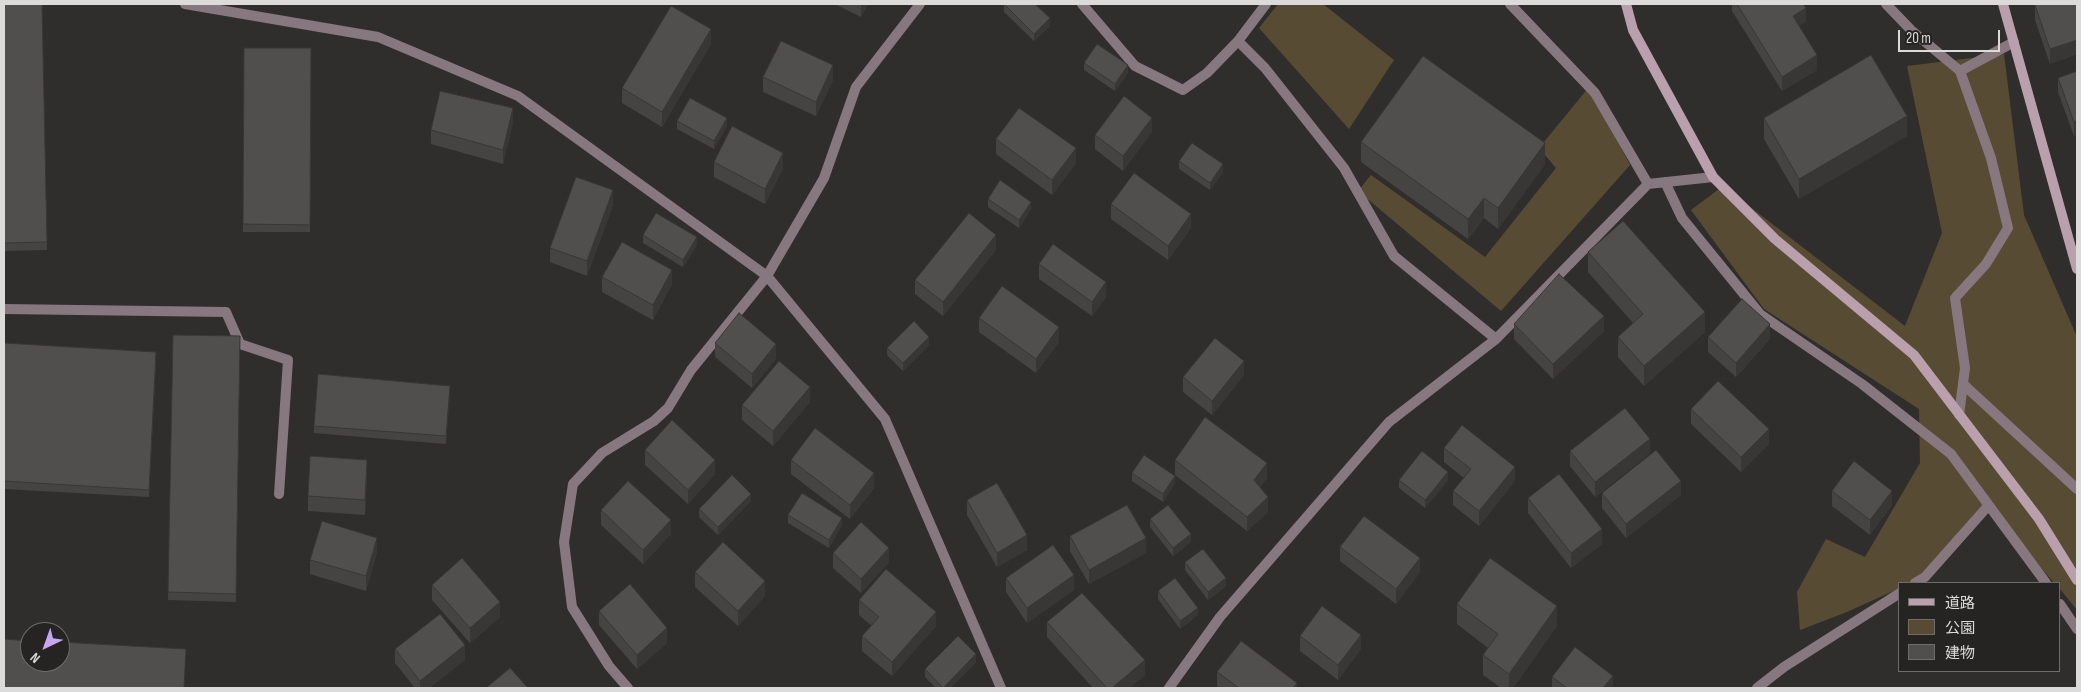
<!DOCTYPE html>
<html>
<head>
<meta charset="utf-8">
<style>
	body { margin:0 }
	#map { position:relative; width:2081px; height:692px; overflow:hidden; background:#302e2c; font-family:"Sofia Sans Condensed","Noto Sans JP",sans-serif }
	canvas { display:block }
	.frame { position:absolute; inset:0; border:5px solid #dcdbda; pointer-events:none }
	.legend { position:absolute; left:1898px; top:582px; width:162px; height:90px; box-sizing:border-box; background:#262422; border:1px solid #6f6d6c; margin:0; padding:6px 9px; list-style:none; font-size:15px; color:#dcdbda }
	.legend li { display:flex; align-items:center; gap:10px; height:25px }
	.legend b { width:25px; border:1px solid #6f6d6c }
	.north { position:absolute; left:20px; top:622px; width:50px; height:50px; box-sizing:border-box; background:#262422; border:1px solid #6f6d6c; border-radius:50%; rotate:222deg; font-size:14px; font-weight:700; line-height:20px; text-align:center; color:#dcdbda }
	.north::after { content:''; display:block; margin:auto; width:18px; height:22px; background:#c7a6ef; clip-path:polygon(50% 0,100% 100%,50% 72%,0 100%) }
	.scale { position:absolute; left:1898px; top:30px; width:102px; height:22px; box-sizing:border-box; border:2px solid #dcdbda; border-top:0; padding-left:6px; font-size:15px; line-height:18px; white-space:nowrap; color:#dcdbda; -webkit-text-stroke:4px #262422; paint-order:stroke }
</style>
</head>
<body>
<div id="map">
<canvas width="2081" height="692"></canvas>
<div class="frame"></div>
<ul class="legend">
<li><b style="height:6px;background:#ba9fac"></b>道路</li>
<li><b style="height:14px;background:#584b34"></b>公園</li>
<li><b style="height:14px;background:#514f4d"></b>建物</li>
</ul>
<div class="north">N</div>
<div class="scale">20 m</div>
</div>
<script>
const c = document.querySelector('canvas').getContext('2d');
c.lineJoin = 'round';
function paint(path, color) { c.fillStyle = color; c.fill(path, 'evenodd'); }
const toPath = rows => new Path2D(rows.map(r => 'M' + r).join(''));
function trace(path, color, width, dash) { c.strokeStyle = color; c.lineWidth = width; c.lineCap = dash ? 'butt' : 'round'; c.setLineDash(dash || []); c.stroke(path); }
const green = toPath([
	[1278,4,1323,4,1394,60,1349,129,1259,28],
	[2004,54,2024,215,2077,337,2077,610,2060,589,2060,583,2054,583,1988,506,1925,577,1911,583,1900,583,1900,588,1847,612,1800,630,1797,592,1826,539,1865,557,1920,463,1919,409,1764,309,1691,210,1723,186,1905,326,1942,233,1907,66],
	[1589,87,1630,165,1501,311,1358,191,1371,175,1485,257,1556,168,1539,148]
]);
const street = toPath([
	[185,4,378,37,518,96,767,276,885,419,1001,688],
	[1082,4,1135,66,1183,90,1207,73,1238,41],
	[1266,4,1238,41,1265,68,1344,168,1394,256,1496,339],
	[1510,4,1595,93,1648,184],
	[1886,4,1911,30,1960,71,2014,42],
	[1665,182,1682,218,1760,314,1862,384,1951,454,2046,583],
	[4,309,226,312,240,344,288,360,279,494],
	[1963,384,2077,489],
	[1959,415,1965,368,1955,298,1986,264,2008,228,1991,158,1960,71],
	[1915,583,1925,577,1988,506],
	[2060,604,2077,629],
	[628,688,609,666,572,607,564,542,573,484,602,453,654,421,668,408,691,370,767,276,824,178,856,87,920,4],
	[1169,688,1220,617,1389,422,1496,339,1648,184,1713,177],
	[1757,688,1784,667,1900,593]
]);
const secondary = toPath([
	[1626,4,1633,30,1713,177,1775,239,1914,355,2039,519,2077,580],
	[2003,4,2077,269]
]);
const wall = toPath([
	[4,4,42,4,47,250,4,251],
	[835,4,868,4,861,17],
	[1004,4,1050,26,1034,41,1004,12],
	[1732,4,1803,4,1806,22,1799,26,1817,70,1782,91,1732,11],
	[2077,4,2077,54,2050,64,2035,20,2035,5],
	[711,44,662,127,622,103,622,88],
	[244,48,311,48,310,232,243,232],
	[1084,63,1128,73,1115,91,1084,70],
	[2077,71,2074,136,2058,92,2058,78],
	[763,77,833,80,816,116,763,92],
	[1764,118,1907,136,1799,199,1764,139],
	[677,121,727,126,714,149,677,129],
	[513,123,503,164,431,144,431,130],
	[1152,132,1123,171,1095,149,1095,135],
	[996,139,1076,163,1052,195,996,154],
	[1361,142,1545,164,1498,229,1484,218,1468,239,1361,162],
	[1179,161,1223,172,1210,190,1179,169],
	[714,162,783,168,765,204,714,177],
	[988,199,1031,209,1019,228,988,207],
	[1111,204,1191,228,1168,260,1111,219],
	[613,205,587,276,550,262,550,248],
	[643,235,697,245,683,267,643,243],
	[996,250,943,316,915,294,915,280],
	[1588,252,1705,332,1644,386,1618,357,1618,337,1633,323,1588,272],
	[1039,264,1106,297,1092,316,1039,279],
	[602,277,672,284,653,320,602,292],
	[979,318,1059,342,1036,373,979,332],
	[1514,324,1604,331,1553,379,1514,339],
	[173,335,240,336,236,602,168,600],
	[1708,337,1770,339,1736,377,1708,352],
	[4,343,156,360,149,497,4,489],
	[715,343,776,359,752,388,715,357],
	[929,345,903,371,887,355,887,348],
	[1244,375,1212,415,1183,392,1183,377],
	[450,393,446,444,314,433,314,426],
	[810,402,773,446,742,420,742,405],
	[1691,409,1769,444,1741,472,1691,424],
	[1444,448,1515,481,1479,526,1453,505,1453,491,1464,478,1444,462],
	[645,450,715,474,688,504,645,465],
	[1570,451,1650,453,1595,497,1570,466],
	[791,460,874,488,850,519,791,474],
	[1175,460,1267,478,1260,487,1268,512,1247,531,1175,475],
	[1132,473,1175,483,1163,502,1132,481],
	[367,474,365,515,308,511,308,496],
	[1399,480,1448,480,1425,508,1399,488],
	[1832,491,1892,505,1870,535,1832,506],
	[1602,493,1681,495,1626,538,1602,508],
	[1528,498,1602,544,1571,568,1528,513],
	[967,500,1027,550,997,567,967,515],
	[751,501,718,535,699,517,699,509],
	[601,510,671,534,643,564,601,525],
	[788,515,842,525,829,548,788,523],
	[1150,519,1191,542,1173,556,1150,527],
	[1070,536,1146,553,1089,584,1070,551],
	[1340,547,1420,572,1396,604,1340,561],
	[377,552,366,591,310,574,310,560],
	[833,553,889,562,861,593,833,568],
	[1185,562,1226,586,1208,600,1185,570],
	[695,572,765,596,738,626,695,587],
	[1006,578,1074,590,1027,623,1006,592],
	[432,585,500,617,470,643,432,600],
	[1158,591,1198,615,1180,629,1158,599],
	[859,600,936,626,892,676,862,651,862,636,872,626,859,615],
	[1457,604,1557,626,1513,688,1501,688,1483,675,1483,655,1488,648,1457,624],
	[599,611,667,643,637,669,599,625],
	[1047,622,1145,675,1129,688,1093,688,1047,637],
	[1300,636,1361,649,1338,680,1300,651],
	[395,649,465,660,429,688,415,688,395,663],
	[976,662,950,688,936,688,925,677,925,669],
	[1217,672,1297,688,1220,688,1217,686],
	[1552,677,1613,688,1552,688]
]);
const shadedWall = toPath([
	[861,4,868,4,861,17],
	[1806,8,1806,22,1793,30,1793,16],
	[1050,18,1050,26,1034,41,1034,34],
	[711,29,711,44,662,127,662,112],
	[2077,40,2077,54,2050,64,2050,49],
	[1817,55,1817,70,1782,91,1782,77],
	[833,65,833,80,816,116,816,102],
	[1128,65,1128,73,1115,91,1115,84],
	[513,108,513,123,503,164,503,150],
	[1907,116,1907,136,1799,199,1799,179],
	[727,118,727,126,714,149,714,141],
	[1152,118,1152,132,1123,171,1123,156],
	[2077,120,2077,135,2074,136,2074,122],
	[1545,143,1545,164,1498,229,1498,208],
	[1076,148,1076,163,1052,195,1052,180],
	[783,153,783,168,765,204,765,189],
	[1223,164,1223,172,1210,190,1210,183],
	[613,190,613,205,587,276,587,261],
	[1484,198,1484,218,1468,239,1468,219],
	[1031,202,1031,209,1019,228,1019,220],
	[1191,214,1191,228,1168,260,1168,246],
	[996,235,996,250,943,316,943,302],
	[697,237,697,245,683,267,683,260],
	[672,270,672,284,653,320,653,305],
	[1106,282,1106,297,1092,316,1092,302],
	[1705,312,1705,332,1644,386,1644,366],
	[1604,316,1604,331,1553,379,1553,364],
	[1770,324,1770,339,1736,377,1736,363],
	[1059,327,1059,342,1036,373,1036,359],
	[929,337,929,345,903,371,903,363],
	[776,344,776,359,752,388,752,374],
	[1244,361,1244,375,1212,415,1212,401],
	[450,386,450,393,446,444,446,436],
	[810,387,810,402,773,446,773,431],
	[1769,429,1769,444,1741,472,1741,457],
	[1650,439,1650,453,1595,497,1595,482],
	[367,460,367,474,365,515,365,500],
	[715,460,715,474,688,504,688,490],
	[1267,463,1267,478,1254,494,1254,480],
	[1515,467,1515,481,1479,526,1479,511],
	[1448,472,1448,480,1425,508,1425,500],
	[874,473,874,488,850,519,850,505],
	[1175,476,1175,483,1163,502,1163,494],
	[1681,481,1681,495,1626,538,1626,524],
	[1892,491,1892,505,1870,535,1870,520],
	[751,494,751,501,718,535,718,527],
	[1268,497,1268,512,1247,531,1247,517],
	[842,518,842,525,829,548,829,540],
	[671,520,671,534,643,564,643,550],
	[1602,529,1602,544,1571,568,1571,553],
	[1191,534,1191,542,1173,556,1173,548],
	[1027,535,1027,550,997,567,997,553],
	[377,538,377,552,366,591,366,576],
	[1146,538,1146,553,1089,584,1089,570],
	[889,548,889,562,861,593,861,579],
	[1420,558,1420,572,1396,604,1396,589],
	[1074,575,1074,590,1027,623,1027,608],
	[1226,578,1226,586,1208,600,1208,592],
	[765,581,765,596,738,626,738,611],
	[500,602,500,617,470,643,470,628],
	[1557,606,1557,626,1513,688,1509,688,1509,674],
	[1198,608,1198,615,1180,629,1180,621],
	[936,612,936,626,892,676,892,662],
	[667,628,667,643,637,669,637,655],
	[1361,635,1361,649,1338,680,1338,665],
	[465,645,465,660,429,688,420,688,420,681],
	[976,654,976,662,950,688,943,688],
	[1145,660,1145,675,1129,688,1112,688],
	[1613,676,1613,688,1603,688],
	[1297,683,1297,688,1293,688]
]);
const building = toPath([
	[4,4,42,4,47,242,4,243,4,4],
	[1004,4,1035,4,1050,18,1034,34,1004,4],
	[1737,4,1803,4,1806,8,1793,16,1817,55,1782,77,1737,4],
	[2038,4,2077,4,2077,40,2050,49,2035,5,2038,4],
	[671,6,711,29,662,112,622,88,671,6],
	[781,41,833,65,816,102,763,77,781,41],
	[1097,44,1128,65,1115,84,1084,63,1097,44],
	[244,48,311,48,310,225,243,224,244,48],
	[1871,55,1907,116,1799,179,1764,118,1871,55],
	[1423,56,1545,143,1498,208,1484,198,1468,219,1361,142,1423,56],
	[2077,71,2077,120,2074,122,2058,78,2077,71],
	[440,91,513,108,503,150,431,130,440,91],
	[1124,96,1152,118,1123,156,1095,135,1124,96],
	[690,98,727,118,714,141,677,121,690,98],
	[1019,108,1076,148,1052,180,996,139,1019,108],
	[732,126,783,153,765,189,714,162,732,126],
	[1192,143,1223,164,1210,183,1179,161,1192,143],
	[1134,173,1191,214,1168,246,1111,204,1134,173],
	[576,177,613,190,587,261,550,248,576,177],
	[1000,180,1031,202,1019,220,988,199,1000,180],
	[656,213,697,237,683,260,643,235,656,213],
	[969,213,996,235,943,302,915,280,969,213],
	[1623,221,1705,312,1644,366,1618,337,1643,314,1588,252,1623,221],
	[622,242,672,270,653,305,602,277,622,242],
	[1053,244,1106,282,1092,302,1039,264,1053,244],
	[1559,274,1604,316,1553,364,1514,324,1559,274],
	[1002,286,1059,327,1036,359,979,318,1002,286],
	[1742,299,1770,324,1736,363,1708,337,1742,299],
	[739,313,776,344,752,374,715,343,739,313],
	[914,321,929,337,903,363,887,348,914,321],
	[173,335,240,336,236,594,168,592,173,335],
	[1215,338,1244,361,1212,401,1183,377,1215,338],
	[4,343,156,352,149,490,4,481,4,343],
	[779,361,810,387,773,431,742,405,779,361],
	[318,374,450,386,446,436,314,426,318,374],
	[1718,381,1769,429,1741,457,1691,409,1718,381],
	[1625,408,1650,439,1595,482,1570,451,1625,408],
	[1205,417,1267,463,1254,480,1268,497,1247,517,1175,460,1205,417],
	[672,420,715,460,688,490,645,450,672,420],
	[1462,425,1515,467,1479,511,1453,491,1471,469,1444,448,1462,425],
	[815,428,874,473,850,505,791,460,815,428],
	[1656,450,1681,481,1626,524,1602,493,1656,450],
	[1422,451,1448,472,1425,500,1399,480,1422,451],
	[1144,455,1175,476,1163,494,1132,473,1144,455],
	[310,456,367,460,365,500,308,496,310,456],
	[1854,461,1892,491,1870,520,1832,491,1854,461],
	[1559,474,1602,529,1571,553,1528,498,1559,474],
	[732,475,751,494,718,527,699,509,732,475],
	[628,481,671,520,643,550,601,510,628,481],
	[997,483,1027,535,997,553,967,500,997,483],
	[802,493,842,518,829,540,788,515,802,493],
	[1127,505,1146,538,1089,570,1070,536,1127,505],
	[1168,505,1191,534,1173,548,1150,519,1168,505],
	[1364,516,1420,558,1396,589,1340,547,1364,516],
	[322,521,377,538,366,576,310,560,322,521],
	[861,522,889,548,861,579,833,553,861,522],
	[723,542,765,581,738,611,695,572,723,542],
	[1053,545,1074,575,1027,608,1006,578,1053,545],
	[1203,549,1226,578,1208,592,1185,562,1203,549],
	[462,558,500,602,470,628,432,585,462,558],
	[1490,558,1557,606,1509,674,1483,655,1498,634,1457,604,1490,558],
	[886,569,936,612,892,662,862,636,879,617,859,600,886,569],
	[1175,578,1198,608,1180,621,1158,591,1175,578],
	[630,584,667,628,637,655,599,611,630,584],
	[1082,593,1145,660,1112,688,1107,688,1047,622,1082,593],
	[1322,606,1361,635,1338,665,1300,636,1322,606],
	[440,614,465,645,420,681,395,649,440,614],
	[958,636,976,654,943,688,925,669,958,636],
	[4,639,30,641,30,662,60,662,60,642,186,649,184,688,4,688,4,639],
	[1241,641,1297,683,1293,688,1239,688,1217,672,1241,641],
	[1575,647,1613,676,1603,688,1567,688,1552,677,1575,647],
	[510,668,528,688,486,688,510,668]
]);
paint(green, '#584b34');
trace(street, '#87777f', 10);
trace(secondary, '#ba9fac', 10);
paint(wall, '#464442');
paint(shadedWall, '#393736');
paint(building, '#514f4d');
trace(building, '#393736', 1);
</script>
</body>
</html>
